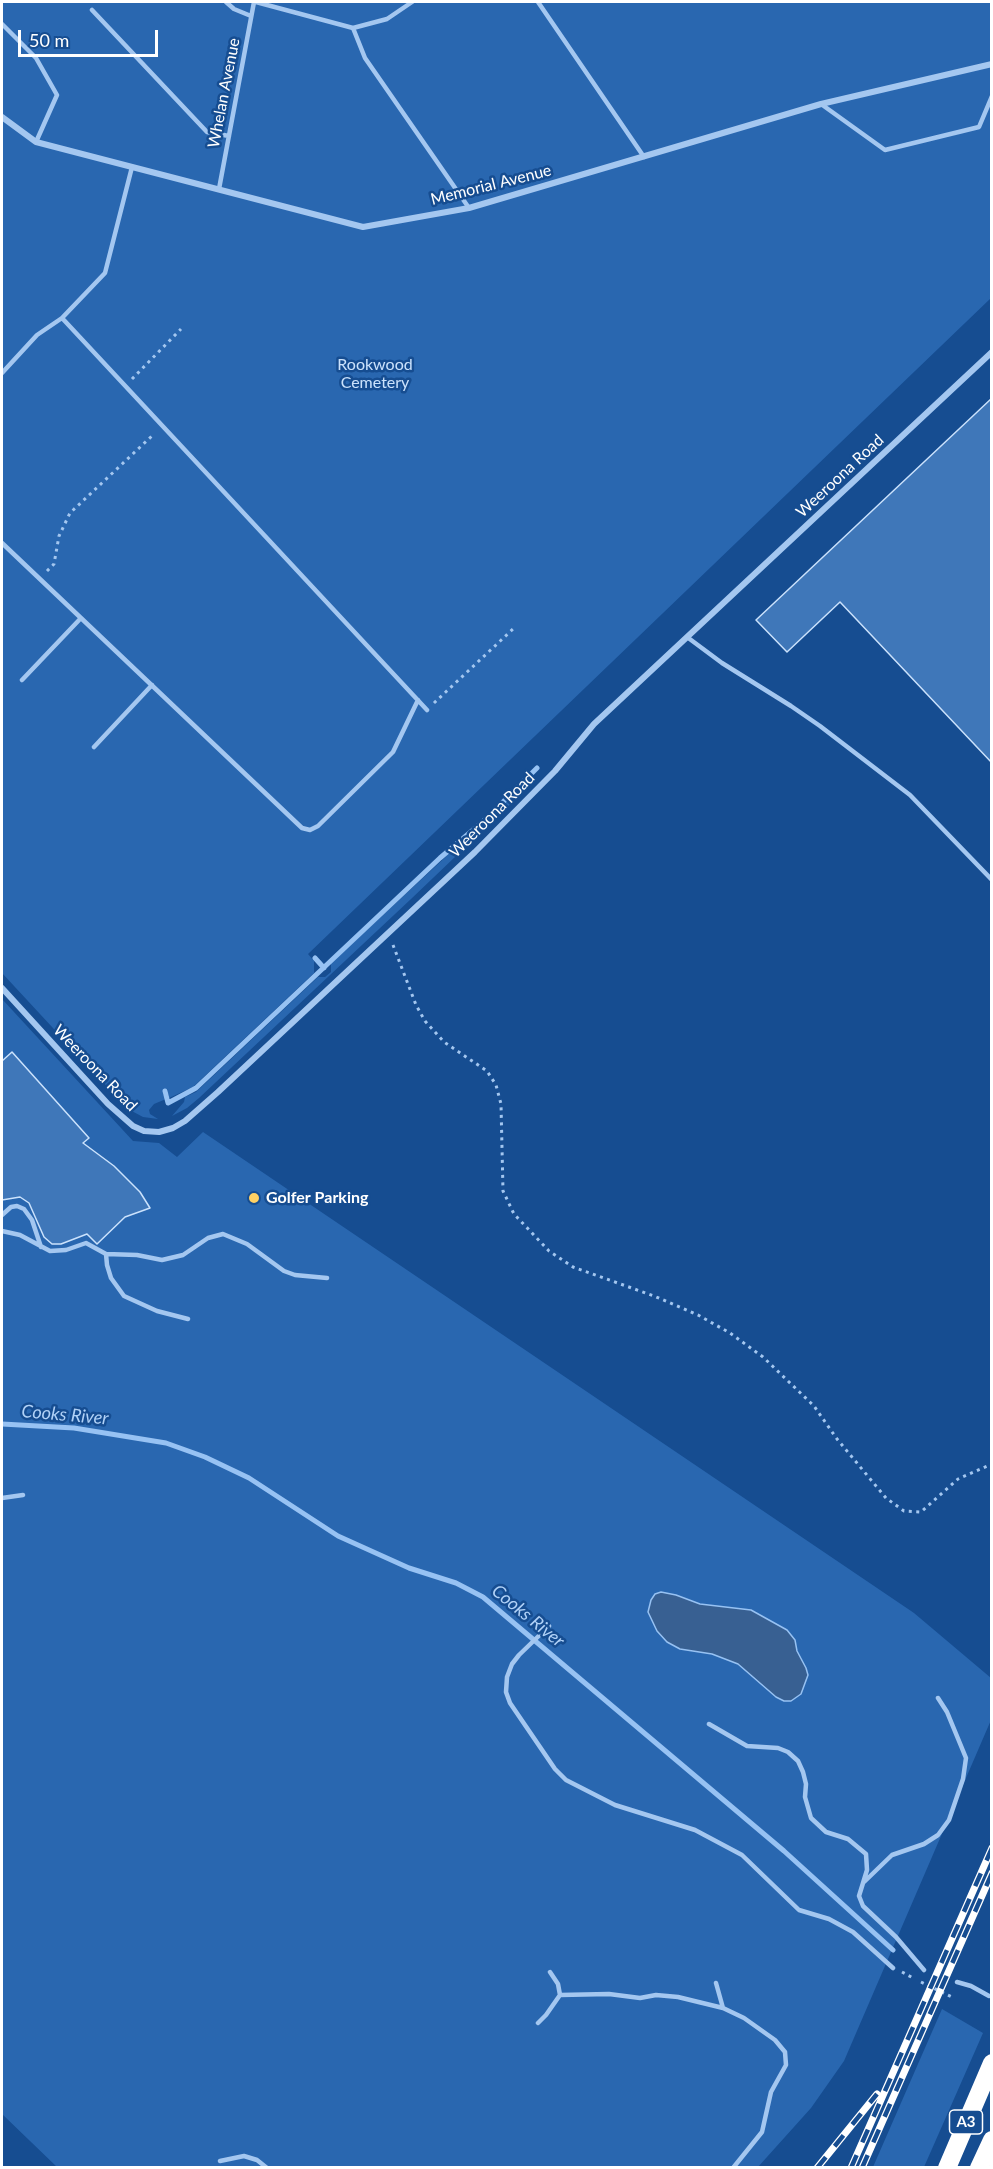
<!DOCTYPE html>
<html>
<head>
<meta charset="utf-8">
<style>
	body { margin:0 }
	#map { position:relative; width:993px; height:2169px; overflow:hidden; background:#164d91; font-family:Lato,sans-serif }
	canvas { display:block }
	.frame { position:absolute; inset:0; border:3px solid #fff; pointer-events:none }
	.scale { position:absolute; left:18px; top:30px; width:140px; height:27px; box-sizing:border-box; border:3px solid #fff; border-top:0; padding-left:8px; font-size:18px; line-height:21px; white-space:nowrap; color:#fff; -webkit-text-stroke:4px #164d91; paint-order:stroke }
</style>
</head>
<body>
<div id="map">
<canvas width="993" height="2169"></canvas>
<div class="frame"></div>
<div class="scale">50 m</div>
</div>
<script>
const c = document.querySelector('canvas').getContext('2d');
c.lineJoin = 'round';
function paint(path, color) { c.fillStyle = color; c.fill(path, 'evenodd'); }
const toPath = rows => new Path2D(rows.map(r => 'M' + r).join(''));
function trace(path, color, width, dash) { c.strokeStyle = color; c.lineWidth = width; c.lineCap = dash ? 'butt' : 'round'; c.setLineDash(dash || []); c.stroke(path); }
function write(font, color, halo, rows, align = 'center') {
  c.font = font + ' Lato,sans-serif'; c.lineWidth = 5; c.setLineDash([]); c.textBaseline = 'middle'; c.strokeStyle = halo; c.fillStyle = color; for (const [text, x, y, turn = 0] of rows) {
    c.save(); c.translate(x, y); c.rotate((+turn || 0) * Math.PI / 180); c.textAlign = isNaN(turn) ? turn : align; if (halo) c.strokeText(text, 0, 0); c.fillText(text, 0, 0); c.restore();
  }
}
const green = toPath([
	[2,2,991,2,991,298,308,954,314,961,314,973,193,1087,169,1098,167,1089,163,1093,166,1099,154,1104,149,1110,150,1114,158,1119,143,1117,128,1109,2,973],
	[518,790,522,793,411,899,199,1098,187,1108,172,1116,184,1102,185,1097,196,1092,318,977,325,977,331,972,331,963],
	[2,999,133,1141,159,1143,177,1157,203,1132,914,1613,991,1678,991,1720,844,2061,811,2108,758,2167,57,2167,2,2114],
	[942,2009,983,2033,924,2167,873,2167]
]);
const water = toPath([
	[661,1592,676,1595,700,1604,751,1610,787,1630,795,1640,797,1651,806,1668,808,1675,801,1694,791,1701,784,1701,776,1697,738,1664,712,1654,680,1649,667,1642,657,1631,648,1612,651,1600,655,1594,661,1592]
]);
const stream = toPath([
	[315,958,324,968],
	[165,1091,168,1103,196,1088,440,858,486,819,537,768],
	[2,1424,74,1428,166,1443,205,1457,249,1478,338,1536,409,1568,456,1583,483,1597,784,1851,893,1950]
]);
const building = toPath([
	[992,398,992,763,840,602,787,652,756,620,992,398],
	[12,1052,89,1138,83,1143,114,1166,140,1192,150,1208,125,1217,97,1244,87,1234,61,1244,52,1244,44,1237,29,1203,20,1197,2,1200,2,1061,12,1052]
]);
const path = toPath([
	[132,379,181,329],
	[47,571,54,564,59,536,70,513,154,434],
	[434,703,513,629],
	[393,945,416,1005,425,1021,444,1042,487,1071,496,1085,501,1104,503,1191,514,1214,549,1251,573,1267,654,1296,698,1315,730,1333,763,1357,814,1406,837,1439,886,1498,904,1511,921,1512,958,1479,992,1464],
	[902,1972,915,1979],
	[921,1982,954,1998]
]);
const lane = toPath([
	[226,2,234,9,251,16],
	[256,2,353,28,387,19,412,2],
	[538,2,644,157],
	[92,10,207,132,229,136],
	[2,24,36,58,57,95,36,142],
	[353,28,365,58,469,208],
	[821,104,885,150,979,127,992,96],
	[132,167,105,273,62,318,427,710],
	[219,189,254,2],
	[2,373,37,335,62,318],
	[2,543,302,828,310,830,318,826,393,752,418,700],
	[687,637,722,663,791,706,820,726,910,795,992,880],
	[22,680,81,618],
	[94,747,152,685],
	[2,1215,11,1207,17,1206,24,1209,32,1220,41,1247],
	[2,1231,20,1235,50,1251,66,1250,86,1243,106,1254,137,1255,162,1260,183,1255,208,1238,223,1234,247,1244,284,1271,295,1275,327,1278],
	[106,1254,107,1265,111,1278,124,1296,157,1311,188,1319],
	[2,1498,23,1495],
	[549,1626,519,1655,512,1664,507,1677,506,1692,510,1703,555,1769,566,1780,615,1805,695,1830,742,1855,799,1910,829,1919,853,1932,893,1968],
	[709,1724,747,1746,778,1748,788,1752,798,1761,803,1772,806,1784,805,1797,811,1818,826,1832,848,1839,866,1854,867,1870,859,1896,863,1906,896,1937,924,1970],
	[864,1882,892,1855,924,1844,938,1835,949,1820,963,1779,966,1758,947,1712,938,1698],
	[957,1982,971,1986,989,1996],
	[716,1983,723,2008],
	[560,1995,609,1994,640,1998,656,1995,678,1997,723,2008,744,2018,775,2040,785,2052,786,2065,771,2092,762,2132,733,2168],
	[538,2023,546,2015,560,1995,558,1984,550,1972],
	[220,2161,244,2156,257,2160,267,2168]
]);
const street = toPath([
	[2,117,36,142,363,227,469,208,821,104,992,64],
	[2,988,108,1104,133,1126,144,1131,159,1132,173,1128,185,1121,218,1092,475,852,555,771,594,724,992,352]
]);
const highway = toPath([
	[947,2168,992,2063],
	[979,2168,992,2140]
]);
const rail = toPath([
	[817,2168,877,2094],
	[851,2168,992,1848],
	[862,2168,992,1873]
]);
const markers = [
	[254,1198,6,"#ffd164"]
];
const shields = [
	[966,2122,33]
];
const shieldNames = [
	["A3",966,2122]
];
const streetNames = [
	["Whelan Avenue",224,93,-79],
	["Memorial Avenue",491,185,-14],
	["Weeroona Road",840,476,-43],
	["Weeroona Road",492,815,-45],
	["Weeroona Road",95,1068,46]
];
const parkNames = [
	["Rookwood",375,365],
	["Cemetery",375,383]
];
const poiNames = [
	["Golfer Parking",266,1198]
];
const waterNames = [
	["Cooks River",65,1415,5],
	["Cooks River",528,1616,39]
];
paint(green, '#2967b0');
paint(water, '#386092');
trace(water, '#97c2f3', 1.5);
trace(stream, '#97c2f3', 5);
paint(building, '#3f77b9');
trace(building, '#cbe2fc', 1.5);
trace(path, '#a4c7f0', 3, [3, 4.5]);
trace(lane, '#a4c7f0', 4.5);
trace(street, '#a4c7f0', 6);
trace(highway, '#fff', 18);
trace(rail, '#fff', 7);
trace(rail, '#164d91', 4.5, [14]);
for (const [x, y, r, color] of markers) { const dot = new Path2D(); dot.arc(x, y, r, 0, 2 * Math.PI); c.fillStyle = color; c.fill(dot); trace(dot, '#164d91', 2); }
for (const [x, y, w] of shields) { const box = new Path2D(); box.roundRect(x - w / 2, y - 12, w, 24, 4.5); c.fillStyle = '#164d91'; c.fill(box); trace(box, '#fff', 1.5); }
write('bold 15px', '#fff', null, shieldNames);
write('16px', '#fff', '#164d91', streetNames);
write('16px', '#cbe2fc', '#164d91', parkNames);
write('bold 16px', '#fff', '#164d91', poiNames, 'left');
write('italic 18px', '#b0d1f7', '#164d91', waterNames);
</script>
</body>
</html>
